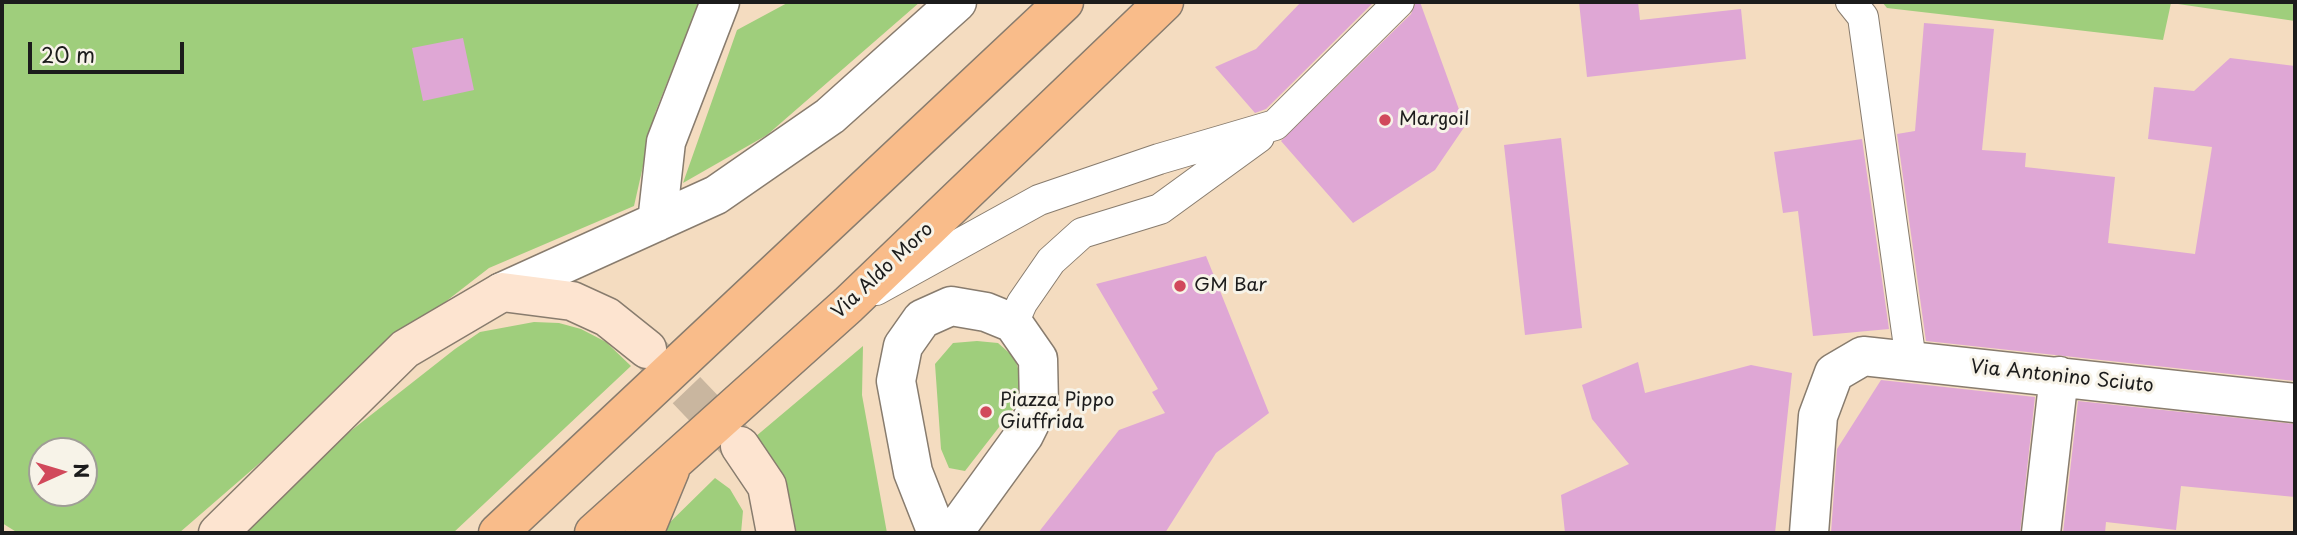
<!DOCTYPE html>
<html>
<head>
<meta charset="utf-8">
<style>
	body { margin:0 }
	#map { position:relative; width:2297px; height:535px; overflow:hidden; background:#f4dcc0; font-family:"Playpen Sans",sans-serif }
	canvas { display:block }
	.frame { position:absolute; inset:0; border:4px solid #1c1c1c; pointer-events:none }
	.north { position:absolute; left:28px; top:437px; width:70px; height:70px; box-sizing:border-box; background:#f7f3e8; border:2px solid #9f9d96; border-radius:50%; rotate:86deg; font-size:19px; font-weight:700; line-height:28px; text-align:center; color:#1c1c1c }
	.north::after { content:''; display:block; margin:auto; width:24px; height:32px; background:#d1495b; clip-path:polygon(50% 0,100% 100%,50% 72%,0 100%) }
	.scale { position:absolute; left:28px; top:42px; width:156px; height:32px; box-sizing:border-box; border:4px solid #1c1c1c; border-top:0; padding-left:9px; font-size:21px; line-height:24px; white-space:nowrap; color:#1c1c1c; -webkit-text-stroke:5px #f7f3e8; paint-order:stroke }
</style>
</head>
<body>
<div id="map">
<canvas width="2297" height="535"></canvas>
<div class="frame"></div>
<div class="north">N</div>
<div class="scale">20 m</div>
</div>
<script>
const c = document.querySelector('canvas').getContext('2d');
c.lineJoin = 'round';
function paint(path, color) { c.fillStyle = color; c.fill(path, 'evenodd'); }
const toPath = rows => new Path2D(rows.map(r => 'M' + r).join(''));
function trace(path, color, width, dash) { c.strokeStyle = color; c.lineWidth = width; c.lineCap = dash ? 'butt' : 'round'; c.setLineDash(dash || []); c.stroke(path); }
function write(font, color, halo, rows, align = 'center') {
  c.font = font + ' "Playpen Sans",sans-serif'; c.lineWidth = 6; c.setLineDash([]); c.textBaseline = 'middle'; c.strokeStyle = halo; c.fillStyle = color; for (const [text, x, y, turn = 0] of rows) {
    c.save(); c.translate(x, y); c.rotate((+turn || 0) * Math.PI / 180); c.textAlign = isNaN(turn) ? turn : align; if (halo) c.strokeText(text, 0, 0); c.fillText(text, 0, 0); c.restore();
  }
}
const green = toPath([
	[2,2,699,2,655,113,634,206,489,268,449,299,179,533,18,533,2,523],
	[42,451,84,451,84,493,42,493],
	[789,2,920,2,767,135,683,183,737,30],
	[1882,2,2295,2,2295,21,2171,3,2163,40,1887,8],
	[534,322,559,323,581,329,606,342,631,366,453,533,243,533,320,455,455,349,480,332],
	[977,341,998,343,1015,358,1021,379,1017,404,965,471,949,468,941,449,935,364,953,343],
	[863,346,862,395,887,533,796,533,791,505,770,460,755,437],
	[715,478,730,489,743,511,741,533,659,533]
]);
const building = toPath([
	[1301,2,1374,2,1266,109,1255,113,1215,67,1256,49],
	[1416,2,1420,2,1465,126,1435,170,1353,223,1281,141,1411,14],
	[1579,2,1638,2,1640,20,1741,9,1746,59,1587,77],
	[1924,23,1994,29,1982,150,2026,153,2025,167,2115,177,2108,243,2195,254,2212,147,2148,139,2154,87,2194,91,2230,58,2295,66,2295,381,1926,341,1897,134,1915,131],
	[463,38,474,90,423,101,412,48],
	[1561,138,1582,328,1525,335,1504,145],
	[1862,139,1889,329,1813,336,1798,211,1783,213,1774,152],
	[1206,256,1269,413,1216,453,1165,533,1038,533,1119,430,1165,413,1152,392,1158,389,1096,284],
	[1638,362,1645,393,1751,365,1792,373,1775,533,1565,533,1561,495,1629,464,1592,419,1582,385],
	[1881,380,2035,397,2020,533,1831,533,1837,449],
	[2078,401,2295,424,2295,497,2181,486,2176,530,2106,522,2105,533,2063,533]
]);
const secondaryTunnel = toPath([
	[647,349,740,446]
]);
const lane = toPath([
	[1851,2,1863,17,1911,361],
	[876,290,1039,200,1159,159,1275,125,1399,2],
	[1013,323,1022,303,1051,261,1082,233,1160,209,1259,137]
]);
const street = toPath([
	[657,222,666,142,720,2],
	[502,292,716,195,830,116,957,2],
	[937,533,913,472,896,381,903,346,922,319,951,306,986,312,1013,323,1038,359,1039,405,1024,435,953,533],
	[1809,533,1818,416,1834,373,1863,356,2295,403],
	[2041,533,2059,376]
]);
const secondary = toPath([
	[740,446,767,486,776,533],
	[218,533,405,349,502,292,572,301,607,317,647,349]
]);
const primary = toPath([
	[498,533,1064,2],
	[594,533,848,305,1164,2],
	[644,533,670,470]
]);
const markers = [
	[1385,120,7,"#d1495b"],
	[1180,286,7,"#d1495b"],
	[986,412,7,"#d1495b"]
];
const poiNames = [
	["Margoil",1399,120],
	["GM Bar",1194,286],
	["Piazza Pippo",1000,401],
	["Giuffrida",1000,423]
];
const streetNames = [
	["Via Aldo Moro",883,271,-43],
	["Via Antonino Sciuto",2062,377,6]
];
paint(green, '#9fce7c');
paint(building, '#dfa7d5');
trace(secondaryTunnel, '#c9b69f', 38, [38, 19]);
trace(lane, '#887c6e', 32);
trace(street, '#887c6e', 41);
trace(secondary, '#887c6e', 41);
trace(primary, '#887c6e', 41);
trace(lane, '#fff', 30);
trace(street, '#fff', 38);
trace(secondary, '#fde4d0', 38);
trace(primary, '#f9bc8a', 38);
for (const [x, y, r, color] of markers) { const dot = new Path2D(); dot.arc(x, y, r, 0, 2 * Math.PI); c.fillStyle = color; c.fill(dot); trace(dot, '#f7f3e8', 2.5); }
write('19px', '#1c1c1c', '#f7f3e8', poiNames, 'left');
write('19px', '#1c1c1c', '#f7f3e8', streetNames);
</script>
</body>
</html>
